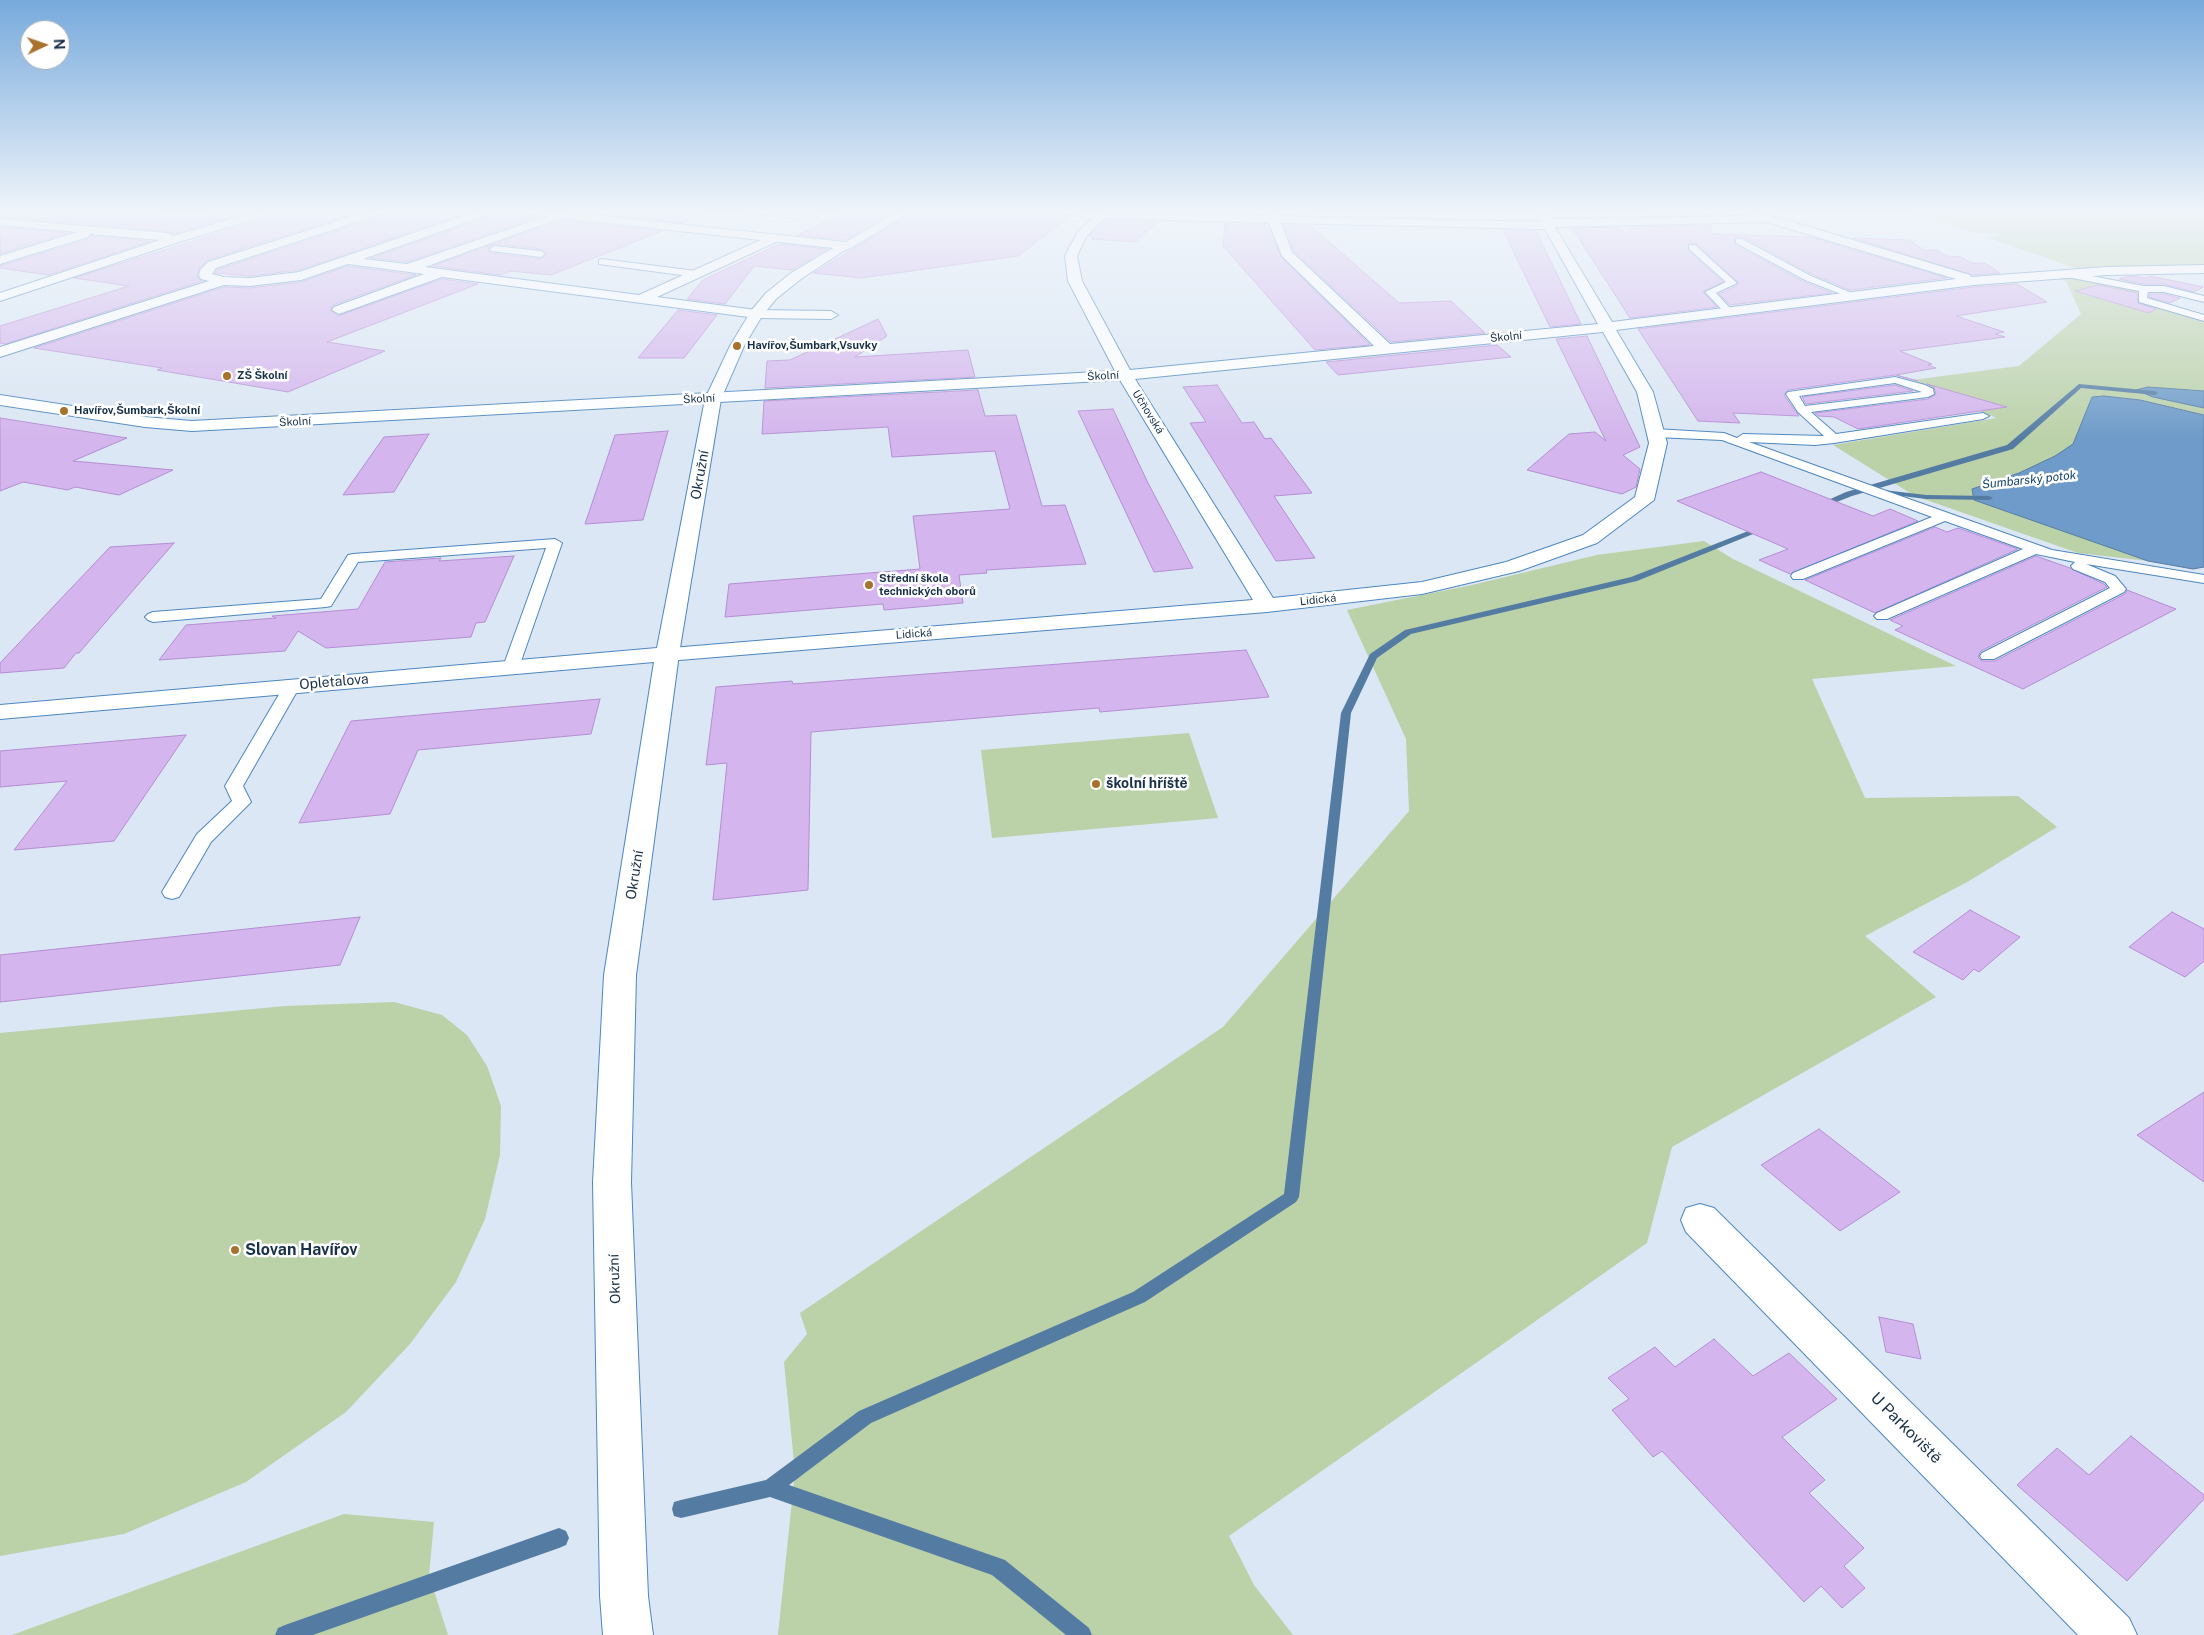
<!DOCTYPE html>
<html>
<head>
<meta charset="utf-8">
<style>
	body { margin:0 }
	#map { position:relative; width:2204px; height:1635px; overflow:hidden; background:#dbe7f4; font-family:"Public Sans",sans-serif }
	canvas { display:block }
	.north { position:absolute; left:20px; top:20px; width:50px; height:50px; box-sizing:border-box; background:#fff; border:1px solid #a3adb7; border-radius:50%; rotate:87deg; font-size:14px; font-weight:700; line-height:20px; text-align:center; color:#19324a }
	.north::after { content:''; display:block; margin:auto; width:18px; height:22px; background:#a8722d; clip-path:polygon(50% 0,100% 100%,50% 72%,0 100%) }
</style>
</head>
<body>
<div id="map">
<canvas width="2204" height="1635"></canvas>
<div class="north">N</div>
</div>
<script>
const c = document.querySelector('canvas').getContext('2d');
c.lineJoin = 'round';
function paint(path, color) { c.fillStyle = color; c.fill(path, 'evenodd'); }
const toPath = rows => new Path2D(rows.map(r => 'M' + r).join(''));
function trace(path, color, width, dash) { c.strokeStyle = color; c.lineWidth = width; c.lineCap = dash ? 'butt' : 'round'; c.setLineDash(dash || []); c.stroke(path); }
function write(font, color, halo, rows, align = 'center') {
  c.font = font + ' "Public Sans",sans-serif'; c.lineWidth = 5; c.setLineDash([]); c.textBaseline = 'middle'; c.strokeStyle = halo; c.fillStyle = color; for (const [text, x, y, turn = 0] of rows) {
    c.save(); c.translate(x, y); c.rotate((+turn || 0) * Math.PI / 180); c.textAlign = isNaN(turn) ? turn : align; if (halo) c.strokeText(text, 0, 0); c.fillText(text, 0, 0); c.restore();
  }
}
const green = toPath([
	[1900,211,2204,211,2204,269,2131,271,2078,269,1986,237,2000,236,1991,233,1976,233],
	[2065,274,2144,289,2143,300,2204,318,2204,415,2140,400,2104,396,2092,397,2073,444,2055,456,2019,473,1972,490,1974,500,2148,561,2078,553,1915,496,1833,445,1996,418,1912,380,2019,366,2081,314,2066,281,2047,275],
	[1704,541,1733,559,1956,666,1812,679,1865,798,2018,796,2057,827,1969,881,1865,936,1936,997,1672,1147,1647,1243,1229,1536,1254,1585,1293,1635,778,1635,795,1472,784,1362,807,1334,800,1313,1223,1027,1409,811,1406,739,1347,610,1472,585,1597,555],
	[1189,733,1218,818,992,838,981,750],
	[394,1002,442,1015,467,1035,487,1066,501,1106,500,1155,485,1219,456,1282,410,1344,346,1412,246,1482,124,1534,0,1556,0,1033,285,1006],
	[344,1514,434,1522,429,1575,448,1635,12,1635]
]);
const water = toPath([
	[2148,387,2204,391,2204,408,2153,397,2136,390,2148,387],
	[2104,396,2140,400,2204,415,2204,567,2193,569,2148,561,1974,500,1972,489,2019,473,2055,456,2073,444,2092,397,2104,396]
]);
const stream = toPath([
	[2079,384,2155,391,2158,393,2155,395,2081,388,2013,449,1852,496,1824,507,1817,505,1846,492,2007,445,2079,384],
	[1875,489,1926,495,1989,496,1993,498,1989,500,1926,499,1878,493,1874,491,1875,489],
	[1761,526,1768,528,1637,581,1411,634,1377,658,1351,713,1299,1197,1296,1202,1145,1302,871,1423,789,1485,1005,1560,1089,1628,1092,1635,1066,1635,992,1575,770,1497,681,1518,674,1516,672,1509,674,1502,681,1500,766,1480,859,1411,1133,1292,1284,1194,1341,713,1370,654,1405,630,1631,577,1761,526],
	[559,1528,566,1531,569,1538,566,1545,559,1548,313,1635,275,1635,278,1628,285,1625,559,1528]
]);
const building = toPath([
	[0,211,152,211,152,215,208,220,209,211,254,211,173,234,168,231,0,217,0,211],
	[280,211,363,211,207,260,198,270,197,277,202,281,5,344,0,343,0,326,129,286,74,278,277,215,280,211],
	[388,211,472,211,299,270,250,276,215,273,217,270,385,215,388,211],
	[497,211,517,211,524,216,538,217,407,262,371,258,494,215,497,211],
	[572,211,708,211,708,212,682,223,572,211],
	[849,211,895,211,845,240,798,235,849,211],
	[915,211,1054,211,1061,216,1069,217,1018,256,861,278,814,273,915,211],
	[1651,211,1709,211,1710,215,1646,216,1651,211],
	[561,220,662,231,551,275,510,271,500,275,433,266,561,220],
	[494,244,541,249,547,254,541,259,491,253,488,249,494,244],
	[1105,220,1158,222,1135,242,1092,239,1090,235,1105,220],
	[1225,224,1268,225,1281,257,1370,345,1315,350,1223,246,1225,224],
	[1284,225,1311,226,1399,303,1451,301,1485,333,1391,342,1294,251,1284,225],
	[1711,225,1712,234,1810,237,1947,278,1850,290,1812,274,1743,237,1736,237,1734,239,1735,245,1804,282,1832,293,1730,305,1719,294,1738,285,1738,282,1696,244,1689,243,1688,250,1723,282,1703,292,1717,307,1630,318,1572,228,1618,227,1626,233,1633,227,1711,225],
	[0,227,67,233,0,254,0,227],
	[1503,230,1536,231,1581,324,1550,327,1503,230],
	[91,236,151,241,48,275,0,268,0,266,89,239,91,236],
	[1853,238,1909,240,1924,250,1937,250,1947,256,1961,257,1971,263,1985,263,2000,273,1972,275,1853,238],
	[779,244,827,249,792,270,754,266,725,304,687,299,703,280,779,244],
	[348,266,416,275,333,305,330,310,338,316,442,279,478,284,327,342,385,351,288,392,157,370,162,368,34,348,224,287,250,288,301,282,348,266],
	[2130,276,2146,278,2150,276,2203,287,2194,292,2164,284,2144,284,2119,279,2130,276],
	[2017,284,2047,302,1956,316,2004,332,1995,334,2005,337,1900,351,1932,364,1928,365,1936,368,1896,375,1918,381,1895,375,1788,390,1784,395,1799,416,1733,413,1740,423,1698,421,1638,329,1974,287,2017,284],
	[2098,285,2137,293,2138,303,2156,309,2149,313,2075,291,2098,285],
	[2150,294,2164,294,2180,298,2170,303,2149,297,2150,294],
	[678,310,717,315,684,358,638,358,678,310],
	[878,319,887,336,855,357,968,350,975,377,765,388,767,361,790,360,878,319],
	[1587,336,1640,447,1623,455,1640,469,1636,487,1622,494,1527,470,1569,434,1595,432,1606,441,1556,339,1587,336],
	[1497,345,1511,357,1338,375,1326,362,1497,345],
	[1927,384,2007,407,1858,429,1834,417,1819,416,1815,413,1928,399,1936,394,1934,387,1927,384],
	[1217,385,1242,423,1254,422,1265,439,1271,438,1312,493,1274,496,1315,558,1276,561,1190,423,1206,422,1183,387,1217,385],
	[1895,385,1913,391,1806,404,1802,397,1895,385],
	[978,390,985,416,1016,415,1042,506,1065,505,1086,564,986,570,987,573,959,575,963,603,884,610,883,604,725,617,729,584,920,569,913,516,1010,509,995,451,892,457,888,427,762,434,764,401,978,390],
	[1113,409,1148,483,1193,568,1154,572,1078,411,1113,409],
	[0,418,127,438,73,461,173,470,119,495,75,487,68,490,23,482,0,491,0,418],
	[668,431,643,520,585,524,615,435,668,431],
	[429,434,394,492,343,495,384,437,429,434],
	[1761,472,1873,516,1890,509,1918,521,1790,574,1759,560,1788,549,1677,501,1761,472],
	[1935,527,1947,532,1958,528,2018,549,1875,613,1805,580,1935,527],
	[174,543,79,653,76,653,64,668,0,673,0,663,110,547,174,543],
	[514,556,485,622,476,623,471,637,326,648,298,631,285,651,159,660,186,625,276,618,272,616,358,609,385,562,441,558,439,561,514,556],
	[2036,556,2070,568,2104,584,2107,587,1981,651,1978,657,1982,661,1995,661,2125,594,2127,590,2176,609,2023,689,1895,630,1903,626,1890,620,2036,556],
	[1246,650,1269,697,1100,712,1099,708,811,732,808,890,713,900,727,763,706,765,716,687,792,681,793,684,1246,650],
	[600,699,591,734,418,750,390,814,299,823,351,721,600,699],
	[186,735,114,841,14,850,67,781,0,787,0,751,186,735],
	[1970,910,2020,937,1979,972,1974,969,1963,980,1913,952,1970,910],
	[2172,912,2204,929,2204,961,2185,977,2129,947,2172,912],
	[360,917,340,965,0,1002,0,955,360,917],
	[2204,1092,2204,1182,2137,1135,2204,1092],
	[1819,1129,1900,1192,1840,1231,1761,1165,1819,1129],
	[1879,1317,1913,1324,1921,1359,1886,1352,1879,1317],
	[1714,1339,1753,1376,1789,1353,1837,1399,1782,1437,1825,1480,1809,1493,1864,1548,1844,1566,1865,1588,1842,1608,1821,1586,1804,1602,1662,1451,1653,1457,1612,1410,1629,1399,1608,1378,1655,1347,1675,1367,1714,1339],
	[2131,1436,2204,1495,2204,1499,2127,1581,2017,1485,2057,1448,2089,1475,2131,1436]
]);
const lane = toPath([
	[745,211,768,211,798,215,806,211,816,211,799,219,749,213,745,211],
	[1736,239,1742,239,1811,276,1859,296,1857,298,1851,298,1805,280,1736,243,1736,239],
	[1689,245,1695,245,1737,283,1716,293,1732,310,1732,314,1726,314,1705,292,1726,282,1689,249,1689,245],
	[494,246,541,251,545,254,541,257,491,251,490,249,494,246],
	[602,259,696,271,700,274,696,277,599,264,599,260,602,259],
	[2065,271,2144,286,2164,286,2204,296,2204,302,2164,292,2148,292,2147,298,2204,315,2204,321,2139,302,2139,291,2062,276,2062,272,2065,271],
	[1895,377,1925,385,1933,389,1934,394,1928,397,1811,412,1836,434,1983,413,1989,416,1983,419,1834,443,1815,445,1749,442,2052,550,2204,575,2204,583,2086,564,2115,576,2126,589,2124,592,1994,659,1982,659,1980,656,1982,653,2110,588,2105,582,2073,569,2071,566,2075,562,2036,554,1887,619,1877,619,1874,616,1877,613,2023,549,1945,521,1803,579,1793,579,1791,576,1793,573,1932,517,1722,440,1655,437,1649,433,1655,429,1724,433,1737,438,1743,434,1824,436,1798,412,1786,394,1788,392,1895,377],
	[1895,383,1922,392,1805,406,1799,396,1895,383],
	[555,539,562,543,519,667,517,670,511,672,505,670,503,667,546,548,358,562,331,606,326,607,153,622,148,620,145,617,148,614,153,612,321,599,348,555,353,554,555,539],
	[292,681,298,683,300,686,243,786,251,802,211,842,179,897,172,899,165,897,162,892,197,834,232,801,225,786,284,686,286,683,292,681]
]);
const street = toPath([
	[260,211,278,211,276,213,182,241,0,301,0,293,160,240,90,234,88,237,0,264,0,256,77,232,0,225,0,219,168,233,173,236,260,211],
	[369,211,386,211,384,213,216,268,212,274,224,277,250,278,299,272,478,211,495,211,493,213,363,259,407,264,559,212,565,215,563,217,425,267,639,295,774,234,780,238,778,241,657,297,756,310,831,311,838,315,831,319,756,318,442,277,339,314,332,310,334,307,424,274,348,264,301,280,250,286,224,285,0,357,0,347,209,281,201,279,199,276,200,270,208,262,369,211],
	[899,211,913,211,849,249,845,250,839,246,899,211],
	[1056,211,1268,216,1268,211,1280,211,1280,216,1541,222,1534,211,1546,211,1551,219,1748,216,1738,211,1756,211,1970,275,1971,277,2107,267,2204,265,2204,273,2107,275,1974,285,1616,330,1653,392,1667,443,1654,500,1597,543,1519,571,1422,594,1267,612,667,661,659,659,655,654,659,649,1253,600,1120,380,192,431,145,427,0,405,0,395,145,417,192,421,1115,371,1068,281,1065,256,1077,233,1092,218,1062,214,1056,211],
	[1104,218,1269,223,1282,256,1374,346,1130,370,1082,281,1077,256,1086,237,1104,218],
	[1767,222,1956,279,1612,322,1555,227,1767,222],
	[1281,223,1545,229,1598,324,1390,344,1292,252,1281,223],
	[1603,332,1637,392,1649,443,1635,497,1583,535,1506,562,1422,582,1273,598,1135,379,1603,332],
	[1700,1204,1714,1208,2129,1618,2137,1635,2078,1635,1686,1232,1681,1220,1686,1208,1700,1204]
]);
const secondary = toPath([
	[519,211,555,211,845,242,851,246,801,279,776,299,762,316,744,346,721,399,679,654,636,975,631,1182,648,1596,653,1635,603,1635,600,1596,593,1182,604,975,654,662,0,719,0,705,657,648,705,399,730,346,751,311,766,293,791,273,833,248,525,214,519,211]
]);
const markers = [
	[737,346,5,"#a8722d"],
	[227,376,5,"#a8722d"],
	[64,411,5,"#a8722d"],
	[869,585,5,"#a8722d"],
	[1096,784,5,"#a8722d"],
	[235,1250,5,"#a8722d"]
];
const farStreetnames = [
	["Školní",1506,337,-6],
	["Školní",1103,376,-3],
	["Školní",699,399,-3],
	["Učňovská",1148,412,58],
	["Školní",295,422,-3],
	["Lidická",1318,600,-6],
	["Lidická",914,634,-4]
];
const farPoinames = [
	["Havířov,Šumbark,Vsuvky",747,346],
	["ZŠ Školní",237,376],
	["Havířov,Šumbark,Školní",74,411],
	["Střední škola",879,579],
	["technických oborů",879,592]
];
const farWaternames = [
	["Šumbarský potok",2029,480,-6]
];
const streetNames = [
	["Okružní",700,475,-80],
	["Opletalova",334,682,-5],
	["Okružní",635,875,-81],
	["Okružní",615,1279,-92]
];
const poiNames = [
	["školní hříště",1106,784]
];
const nearPoinames = [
	["Slovan Havířov",245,1250]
];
const nearStreetnames = [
	["U Parkoviště",1906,1428,45]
];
paint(green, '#bbd1a8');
paint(water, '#6e9bc9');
trace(water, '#547ca3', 1);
paint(stream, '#547ca3');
paint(building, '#d4b5ed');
trace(building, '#b58dd3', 1);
trace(lane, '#4c87c0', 2);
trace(street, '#4c87c0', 2);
trace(secondary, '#4c87c0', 2);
paint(lane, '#fff');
paint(street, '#fff');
paint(secondary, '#fff');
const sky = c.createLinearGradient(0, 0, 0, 440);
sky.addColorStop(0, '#77aadc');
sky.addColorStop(0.48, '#eff4fa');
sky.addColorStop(1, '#eff4fa00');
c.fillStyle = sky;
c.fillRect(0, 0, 2204, 440);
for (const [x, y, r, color] of markers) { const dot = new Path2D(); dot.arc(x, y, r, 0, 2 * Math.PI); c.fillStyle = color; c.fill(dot); trace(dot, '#fff', 2); }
write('11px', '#19324a', '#fff', farStreetnames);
write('bold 11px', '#19324a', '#fff', farPoinames, 'left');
write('italic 12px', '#11426e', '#fff', farWaternames);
write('14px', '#19324a', '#fff', streetNames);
write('bold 14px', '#19324a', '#fff', poiNames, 'left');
write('bold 16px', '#19324a', '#fff', nearPoinames, 'left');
write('16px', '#19324a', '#fff', nearStreetnames);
</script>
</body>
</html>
